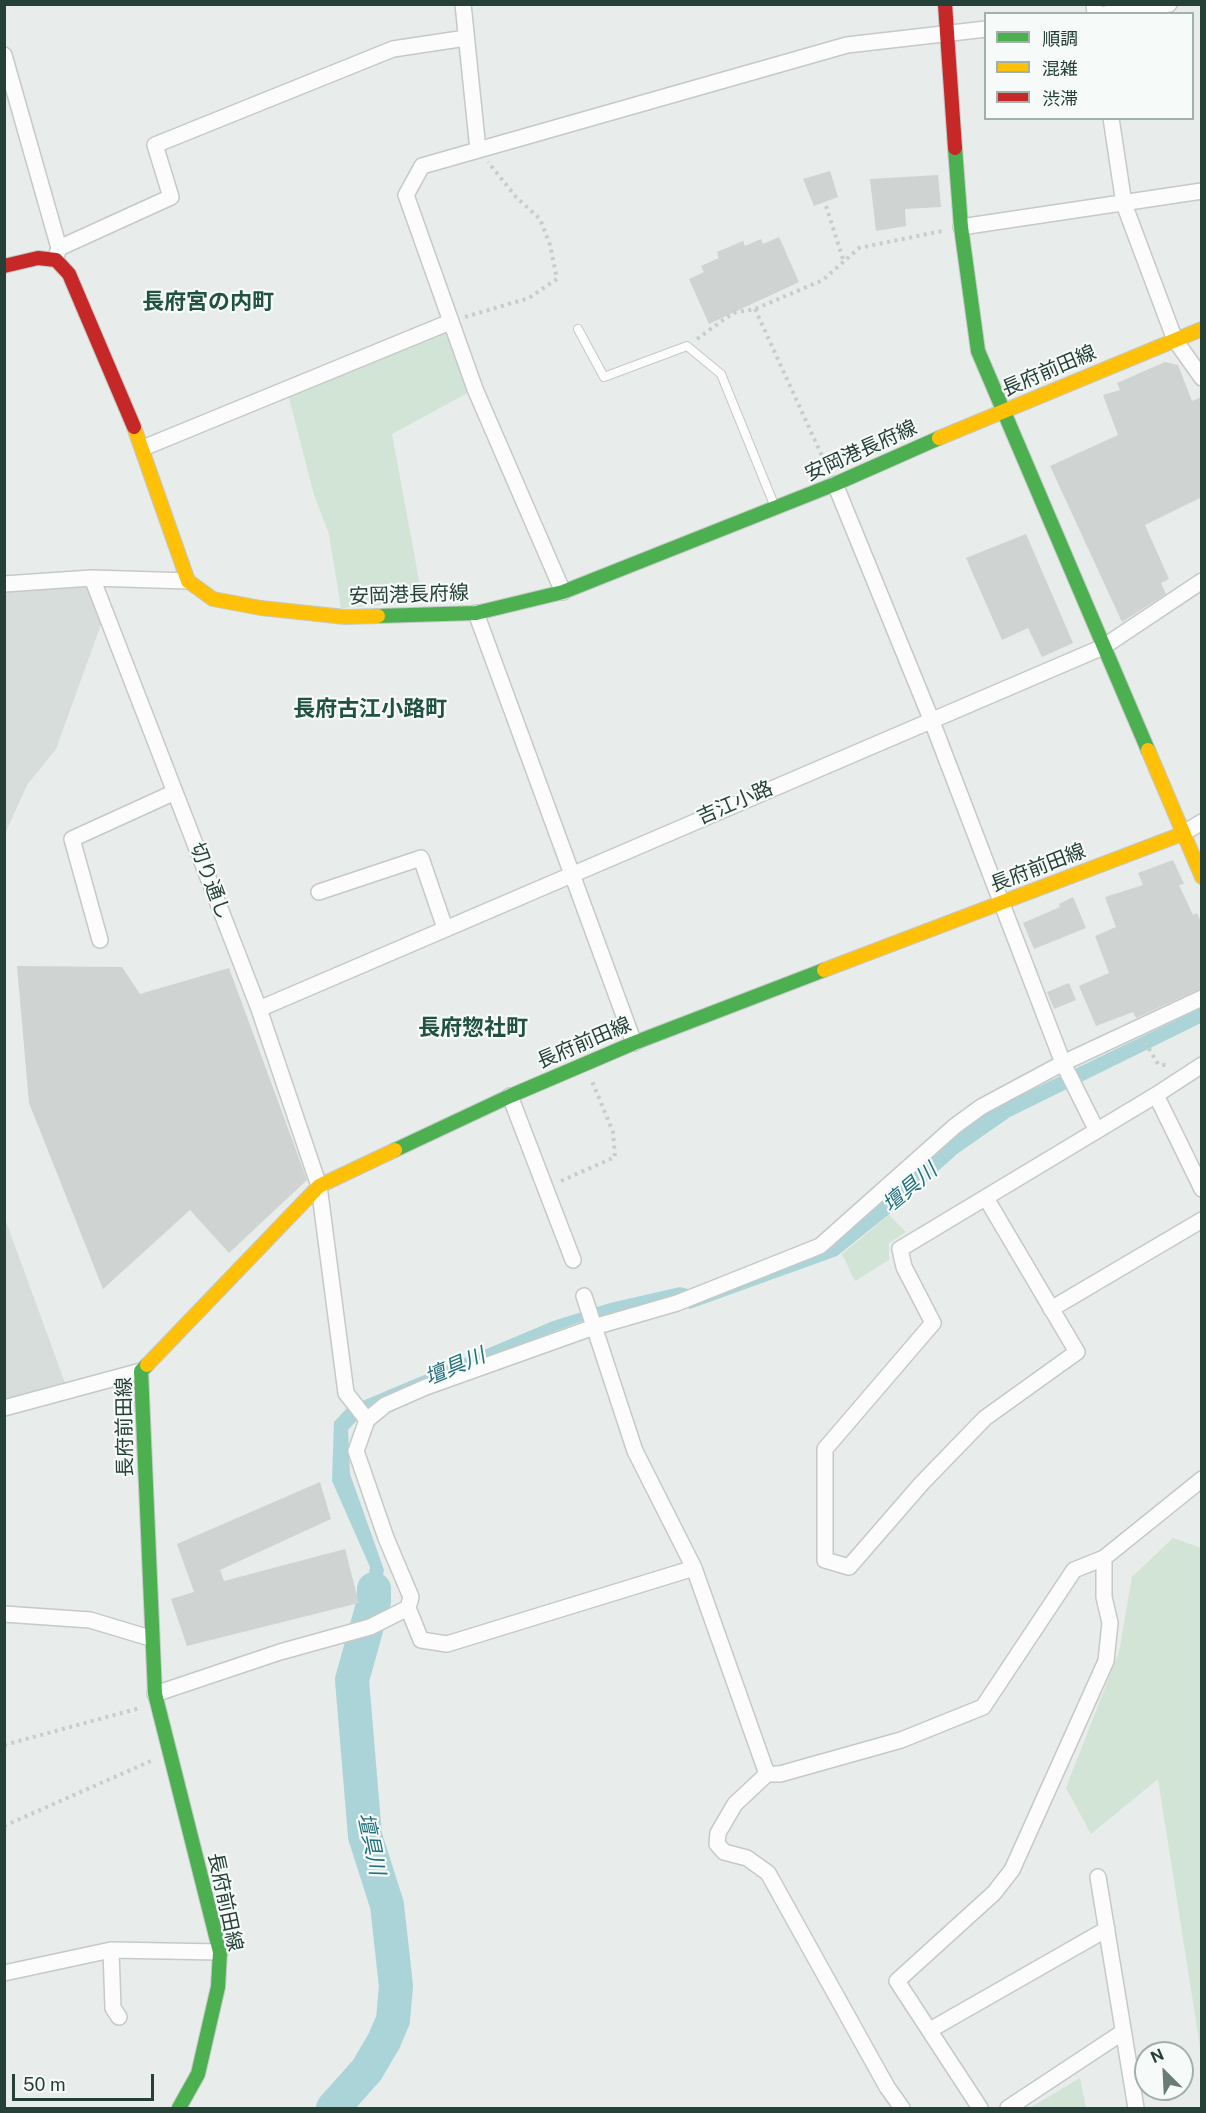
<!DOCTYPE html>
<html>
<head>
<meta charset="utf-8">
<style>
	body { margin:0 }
	#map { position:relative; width:1206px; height:2113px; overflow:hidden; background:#e8ecea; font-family:"Public Sans","Noto Sans JP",sans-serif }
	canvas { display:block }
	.frame { position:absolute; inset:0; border:6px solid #254037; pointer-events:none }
	.legend { position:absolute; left:984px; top:12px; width:210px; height:108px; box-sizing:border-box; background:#f6faf8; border:2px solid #a2b0ab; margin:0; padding:8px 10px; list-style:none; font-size:18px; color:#254037 }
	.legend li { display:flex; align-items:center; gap:12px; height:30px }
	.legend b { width:30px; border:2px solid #a2b0ab }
	.north { position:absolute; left:1134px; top:2041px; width:60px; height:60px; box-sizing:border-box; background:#f6faf8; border:2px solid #a2b0ab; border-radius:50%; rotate:336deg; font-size:16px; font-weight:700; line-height:24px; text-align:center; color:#254037 }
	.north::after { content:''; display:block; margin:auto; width:21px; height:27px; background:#697c76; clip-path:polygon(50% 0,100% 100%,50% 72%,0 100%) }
	.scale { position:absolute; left:12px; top:2074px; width:142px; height:27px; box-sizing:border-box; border:3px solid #254037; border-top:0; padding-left:8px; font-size:18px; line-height:21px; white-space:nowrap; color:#254037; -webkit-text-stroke:4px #f6faf8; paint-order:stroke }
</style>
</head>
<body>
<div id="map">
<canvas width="1206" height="2113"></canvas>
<div class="frame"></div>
<ul class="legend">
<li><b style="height:8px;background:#4caf50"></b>順調</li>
<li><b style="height:8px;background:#ffc107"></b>混雑</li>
<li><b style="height:8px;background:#c62828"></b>渋滞</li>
</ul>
<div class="north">N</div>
<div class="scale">50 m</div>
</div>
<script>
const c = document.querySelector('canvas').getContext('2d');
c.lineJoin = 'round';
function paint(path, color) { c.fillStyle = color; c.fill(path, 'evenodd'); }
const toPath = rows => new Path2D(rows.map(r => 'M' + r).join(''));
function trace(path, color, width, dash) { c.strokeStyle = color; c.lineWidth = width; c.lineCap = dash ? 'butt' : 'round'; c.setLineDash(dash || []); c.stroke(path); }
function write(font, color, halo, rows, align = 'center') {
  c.font = font + ' "Public Sans","Noto Sans JP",sans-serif'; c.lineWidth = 4.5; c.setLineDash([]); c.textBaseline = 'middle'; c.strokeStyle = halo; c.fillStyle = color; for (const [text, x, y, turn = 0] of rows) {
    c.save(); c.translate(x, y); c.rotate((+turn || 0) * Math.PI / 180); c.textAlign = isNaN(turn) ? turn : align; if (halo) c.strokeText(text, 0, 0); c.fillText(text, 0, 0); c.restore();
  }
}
const built = toPath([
	[92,578,105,613,56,749,27,785,5,834,5,584],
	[4,1216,68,1391,4,1408]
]);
const green = toPath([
	[450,322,475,389,392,434,423,602,341,608,329,534,314,495,287,390],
	[889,1215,906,1232,889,1243,889,1260,855,1281,842,1254],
	[1173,1538,1201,1548,1201,2053,1158,1779,1091,1834,1066,1788,1119,1652,1132,1577],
	[1080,2078,1086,2108,1030,2108]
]);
const water = toPath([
	[1201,1008,1201,1023,1010,1117,957,1154,897,1208,837,1256,690,1309,674,1298,577,1323,479,1360,368,1408,348,1430,350,1474,384,1570,373,1620,360,1625,370,1567,332,1481,334,1422,348,1407,553,1321,610,1303,680,1287,692,1290,806,1259,837,1242,959,1130,990,1110]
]);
const river = toPath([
	[333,2108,367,2070,384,2041,393,2020,396,1986,387,1905,365,1836,352,1680,374,1601,374,1589]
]);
const building = toPath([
	[830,171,838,197,814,206,803,179],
	[938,175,941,207,905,209,906,226,876,231,870,179],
	[779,237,799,282,709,324,689,279,704,272,701,266,719,258,717,252,743,241,745,246,761,239,763,244],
	[1165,362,1178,365,1192,401,1202,397,1202,497,1145,525,1169,579,1161,583,1166,594,1122,622,1050,466,1118,435,1103,395,1120,390,1117,383],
	[1026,534,1073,643,1042,657,1028,628,1002,640,966,558],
	[1173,860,1184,884,1179,885,1193,915,1197,913,1202,924,1202,988,1136,1018,1133,1012,1096,1026,1079,986,1109,973,1095,936,1116,927,1105,897,1143,885,1138,873],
	[1073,897,1086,928,1034,949,1023,923,1060,907,1059,904],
	[17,966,122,967,140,994,229,968,307,1180,229,1253,190,1210,103,1289,29,1103],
	[1069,983,1076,1000,1054,1009,1047,992],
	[320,1482,331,1519,220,1570,224,1581,345,1549,359,1603,187,1646,171,1599,194,1592,177,1544]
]);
const path = toPath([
	[826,206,844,262],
	[755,309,827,467],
	[465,317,529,298,557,279,550,245,540,219,516,197,488,162],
	[697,339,733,313,755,309,823,280,859,248,942,231],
	[1145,1042,1158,1064,1169,1066],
	[561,1181,615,1157,613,1132,592,1081],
	[4,1745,140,1708],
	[4,1826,153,1760]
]);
const lane = toPath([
	[578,329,604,377,687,346,721,374,775,507]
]);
const street = toPath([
	[463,4,478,150],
	[1094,4,1095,14],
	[1105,14,1169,4],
	[4,55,59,248,56,257],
	[1111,118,1124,204,1175,340,1202,378],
	[961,227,1202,191],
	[59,248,171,197,155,145,393,49,466,38],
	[143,448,450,322],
	[835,484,931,719,1063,1063,1096,1129],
	[92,578,259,1009,319,1186,346,1393,367,1420],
	[4,584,92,578,188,581],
	[563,592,475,389,406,195,422,166,847,45,986,29],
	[476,613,634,1043],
	[1182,834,1202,822],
	[319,892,421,858,445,928],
	[100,940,72,839,175,792],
	[259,1009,1103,647,1202,581],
	[1156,1095,1202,1189],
	[510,1096,573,1260],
	[986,1198,1077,1352,985,1418,922,1483,849,1567,825,1560,825,1449,933,1323,904,1267,900,1249,1156,1095,1202,1065],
	[584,1296,635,1451,694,1568,767,1774],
	[1051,1309,1202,1220],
	[4,1408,141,1371],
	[408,1608,421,1640,447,1644,694,1568],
	[4,1614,90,1620,150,1638],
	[155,1694,280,1652,370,1627,408,1608,411,1597,386,1538,356,1451,367,1420,385,1405,426,1387,594,1327,677,1303,820,1246,955,1126,981,1107,1063,1063,1202,998],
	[1098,1877,1136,2108],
	[111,1950,113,2008,119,2017],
	[4,1973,111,1950,220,1952],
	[930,2030,1107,1929],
	[902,2108,887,2087,768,1873,747,1858,724,1852,717,1844,718,1833,735,1804,767,1774,780,1774,901,1740,983,1707,1074,1570,1104,1558,1202,1479],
	[980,2108,897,1981,994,1893,1012,1870,1106,1661,1110,1623,1104,1597,1104,1558],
	[1008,2108,1123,2032]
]);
const fast = toPath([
	[955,148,961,227,978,351,1148,750],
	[378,616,476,613,563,592,835,484,939,438],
	[395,1150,510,1096,634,1043,824,970],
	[147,1365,141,1371,155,1694,220,1952,218,1987,198,2074,179,2108]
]);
const slow = toPath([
	[134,427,188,581,213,599,261,608,345,617,378,616],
	[939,438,1202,329],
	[1148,750,1202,877],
	[824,970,1182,834],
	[147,1365,319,1186,395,1150]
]);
const jam = toPath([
	[945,4,955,148],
	[4,266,38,258,56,260,69,274,134,427]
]);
const streetNames = [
	["長府前田線",1049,371,-23],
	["安岡港長府線",861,451,-24],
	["安岡港長府線",409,595,-2],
	["吉江小路",735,803,-23],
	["長府前田線",1038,868,-21],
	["切り通し",210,881,69],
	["長府前田線",584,1043,-23],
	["長府前田線",125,1427,-91],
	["長府前田線",225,1902,78]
];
const waterNames = [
	["壇具川",910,1188,-40],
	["壇具川",455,1367,-23],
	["壇具川",371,1844,78]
];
const quarterNames = [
	["長府宮の内町",208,302],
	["長府古江小路町",370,709],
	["長府惣社町",473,1028]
];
paint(built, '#d6ddda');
paint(green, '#d2e4d6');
paint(water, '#abd4d8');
trace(river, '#abd4d8', 34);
paint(building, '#cfd3d1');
trace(lane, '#c5c9c7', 10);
trace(street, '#c5c9c7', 18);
trace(fast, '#c3c9c7', 16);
trace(slow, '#c3c9c7', 16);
trace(jam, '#c3c9c7', 16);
trace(path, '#c6cecb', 4, [3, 4.5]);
trace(lane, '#fcfcfc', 8);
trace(street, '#fcfcfc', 15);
trace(fast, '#4caf50', 14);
trace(slow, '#ffc107', 14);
trace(jam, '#c62828', 14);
write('20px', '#254037', '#f6faf8', streetNames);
write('italic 21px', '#216f7a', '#f6faf8', waterNames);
write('bold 22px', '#215143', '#f6faf8', quarterNames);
</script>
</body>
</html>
